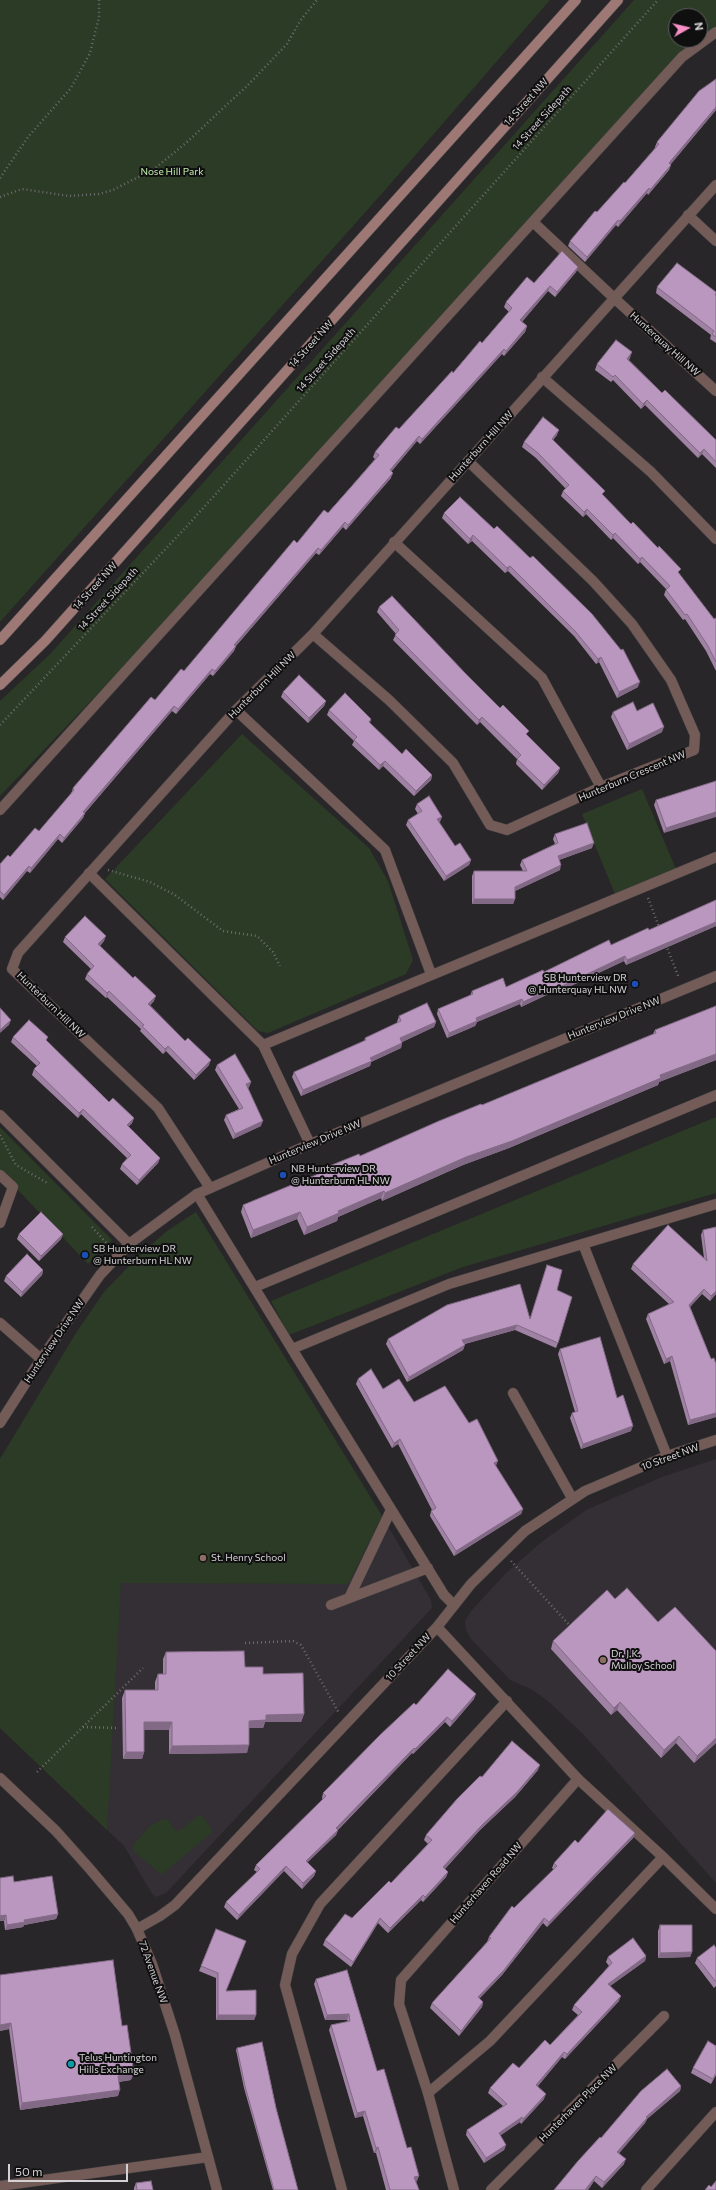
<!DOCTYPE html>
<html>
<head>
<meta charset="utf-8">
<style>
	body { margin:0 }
	#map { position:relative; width:716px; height:2190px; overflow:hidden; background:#282628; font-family:Commissioner,sans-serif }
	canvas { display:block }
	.north { position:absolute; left:668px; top:8px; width:40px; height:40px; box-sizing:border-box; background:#100f10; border:1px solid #5e5d5e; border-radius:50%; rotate:82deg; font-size:11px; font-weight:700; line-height:16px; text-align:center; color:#d3d1d3 }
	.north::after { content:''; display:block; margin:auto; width:14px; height:18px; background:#fa8fc7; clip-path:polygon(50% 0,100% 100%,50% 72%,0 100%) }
	.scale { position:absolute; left:8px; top:2164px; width:120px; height:18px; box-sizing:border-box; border:2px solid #d3d1d3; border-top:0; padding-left:5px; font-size:12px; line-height:14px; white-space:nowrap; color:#d3d1d3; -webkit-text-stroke:3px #100f10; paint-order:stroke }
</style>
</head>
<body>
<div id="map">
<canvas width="716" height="2190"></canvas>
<div class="north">N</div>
<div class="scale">50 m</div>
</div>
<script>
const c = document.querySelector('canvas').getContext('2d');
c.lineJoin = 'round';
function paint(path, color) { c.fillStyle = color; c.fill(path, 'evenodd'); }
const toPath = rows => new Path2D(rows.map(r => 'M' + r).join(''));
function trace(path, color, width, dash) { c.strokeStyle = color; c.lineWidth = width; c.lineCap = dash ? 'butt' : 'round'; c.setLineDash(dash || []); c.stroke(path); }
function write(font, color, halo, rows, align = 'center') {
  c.font = font + ' Commissioner,sans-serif'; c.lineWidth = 4; c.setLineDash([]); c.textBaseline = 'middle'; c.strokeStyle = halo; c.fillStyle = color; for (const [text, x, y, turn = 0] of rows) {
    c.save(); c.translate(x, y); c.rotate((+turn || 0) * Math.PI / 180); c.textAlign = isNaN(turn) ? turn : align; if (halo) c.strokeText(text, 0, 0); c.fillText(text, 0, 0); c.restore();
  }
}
const built = toPath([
	[196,1212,382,1516,431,1600,432,1608,166,1893,156,1897,151,1892,124,1846,0,1728,0,1459,76,1333,104,1292,142,1253,167,1231],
	[716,1459,716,1883,584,1735,548,1701,531,1689,510,1680,471,1639,466,1630,465,1621,471,1611,505,1574,540,1543,586,1510,662,1477]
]);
const green = toPath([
	[0,0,550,0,386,189,0,622],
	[634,0,716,0,716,32,626,111,212,574,0,796,0,701,51,653],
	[676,16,700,16,700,40,676,40],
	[242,734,369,848,388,881,413,960,406,974,268,1033,258,1031,105,879],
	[642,789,676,869,615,894,582,814],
	[716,1117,716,1193,463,1267,289,1335,271,1301],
	[0,1127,112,1240,88,1264,0,1171],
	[196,1212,382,1516,348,1584,121,1583,107,1830,0,1728,0,1459,76,1333,104,1292,142,1253,167,1231],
	[198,1816,202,1816,212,1829,212,1832,164,1873,160,1873,133,1851,133,1845,151,1825,164,1819,168,1820,175,1830,179,1831]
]);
const path = toPath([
	[0,178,28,137,71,88,90,53,99,17,99,0],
	[0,197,22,189,69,196,99,194,113,190,154,169,186,143,249,84,287,44,300,21,317,0],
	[0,725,188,525,658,0],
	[108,870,150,882,175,895,223,931,257,936,273,952,280,966],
	[648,898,659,927],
	[666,945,679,978],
	[0,1135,16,1165,49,1184],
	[92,1227,110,1247],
	[511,1561,572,1628],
	[245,1643,293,1641,301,1645,339,1713],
	[83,1727,118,1728],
	[37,1772,143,1668]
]);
const service = toPath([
	[688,215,716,241],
	[533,222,614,298],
	[542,377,651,472,716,539],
	[394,542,542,678,601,787],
	[236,710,385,850,431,974],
	[0,810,682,57,716,32],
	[89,873,263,1045,310,1144],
	[263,1045,716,857],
	[0,1115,129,1244],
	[0,1175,13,1187,0,1223],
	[197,1194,292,1349],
	[583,1244,667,1456],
	[255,1287,716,1095],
	[350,1596,391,1510],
	[331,1605,428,1568],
	[454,1605,444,1595,292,1349,449,1284,716,1204],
	[578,1779,663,1857,716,1909],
	[428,2093,490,2041,663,1857],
	[0,2186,208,2157],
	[342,2190,285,1985,292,1954,320,1904,507,1701],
	[646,2190,716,2112]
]);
const minor = toPath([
	[614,298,716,391],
	[313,634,389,700,453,763,490,825,507,830,601,787,694,750,695,735,671,680,632,624,593,581,468,461],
	[210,1188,158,1108,12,969,18,953,236,710,313,634,716,185],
	[0,1323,41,1359],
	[513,1393,572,1498],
	[437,1627,578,1779,401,1980,399,2004,428,2093,454,2190],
	[137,1929,160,1916,175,1905,437,1627,471,1584,525,1531,585,1491,667,1456,716,1440],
	[491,2190,664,2016]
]);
const tertiary = toPath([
	[0,1423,41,1359,100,1275,129,1244,197,1194,310,1144,716,976],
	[0,1778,56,1831,89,1868,128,1914,137,1929,152,1964,175,2035,217,2190]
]);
const secondary = toPath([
	[0,640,576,0],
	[0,685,45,641,618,0]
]);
const wall = toPath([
	[716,79,716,110,671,164,669,170,648,195,647,193,618,227,616,225,585,262,568,246,570,241,625,183,655,148,655,147,657,142],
	[578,267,576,272,555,297,548,291,522,322,527,326,525,332,504,356,502,354,420,444,417,441,391,472,391,478,346,530,343,527,319,555,316,553,236,646,234,651,213,676,210,674,176,714,172,711,85,813,83,818,62,843,58,839,30,873,27,871,3,900,0,897,0,864,10,857,39,831,71,794,73,788,155,700,184,671,297,543,328,513,375,459,373,457,375,452,399,429,482,343,509,312,504,307,506,302,534,283],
	[657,287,716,292,716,343,710,339,711,335,656,293],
	[630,358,629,360,662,393,716,440,716,468,702,454,698,458,645,405,641,409,613,380,611,382,595,370,597,364],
	[557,435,553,440,603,496,679,574,714,619,716,618,716,671,706,651,685,619,683,620,664,595,666,589,640,562,638,564,613,538,611,540,586,514,583,517,561,496,563,491,566,489,536,458,522,447,524,442],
	[460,497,638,687,617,698,599,662,596,664,574,636,508,571,505,573,472,541,468,544,442,518,444,513],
	[379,607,466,674,527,736,560,768,558,773,542,790,516,764,517,759,480,722,477,725,393,640,396,634,377,612],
	[283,692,326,701,324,706,308,723,281,697],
	[329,710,371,719,370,723,402,754,432,775,431,780,414,796,383,766,379,770,352,745,354,741,327,715],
	[637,711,662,732,627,750,611,717,613,712],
	[716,781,664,833,654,805,656,800],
	[417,804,442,817,439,822,455,846,471,860,469,865,444,881,406,825,408,820,418,814,415,809],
	[555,834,592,848,559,860,560,870,515,891,515,899,513,904,472,904,472,876,474,871,523,871,520,865,522,860,555,844,553,839],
	[716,900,716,926,626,965,624,961,558,992,557,990,521,1007,520,1004,477,1022,475,1026,447,1038,437,1014,438,1009,470,996,472,991,506,987,649,930],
	[65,937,104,941,100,946,154,1001,150,1005,209,1065,194,1080,166,1051,163,1054,140,1031,141,1029,107,997,106,998,85,979,87,974,91,969,63,942],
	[716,1006,716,1060,659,1082,658,1085,509,1148,463,1165,382,1201,381,1198,338,1217,337,1221,304,1235,297,1219,251,1238,241,1212,243,1205,326,1171,327,1167,360,1156,482,1105,653,1034,655,1030],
	[399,1016,436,1022,434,1027,402,1042,401,1048,371,1062,370,1066,301,1096,292,1077,294,1072,364,1042,365,1038,397,1023,397,1022],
	[13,1037,47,1041,109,1102,134,1118,132,1123,128,1127,160,1158,158,1163,137,1185,120,1169,122,1164,127,1158,81,1114,78,1118,32,1075,34,1069,37,1066,11,1042],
	[217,1065,251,1082,249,1087,248,1088,261,1126,233,1139,224,1120,226,1115,239,1109,215,1070],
	[716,1227,716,1294,710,1301,702,1294,690,1307,711,1359,716,1364,716,1417,688,1425,670,1361,664,1364,646,1319,648,1314,669,1304,631,1269,633,1264,704,1258,701,1235,703,1230],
	[19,1234,63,1234,61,1239,39,1261,17,1239],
	[43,1270,42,1275,21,1297,4,1281,6,1276],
	[557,1290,558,1343,556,1348,515,1330,465,1344,463,1350,407,1382,386,1344,388,1339,530,1319],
	[560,1349,617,1398,631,1431,581,1449,570,1418,572,1413,575,1412,558,1354],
	[358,1379,414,1402,496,1466,523,1509,521,1514,454,1556,430,1516,431,1511,432,1510,398,1444,392,1448,356,1384],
	[553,1641,716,1743,694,1763,676,1743,661,1758,617,1710,611,1715,551,1649],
	[166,1652,245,1667,263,1674,304,1714,301,1722,265,1722,263,1728,249,1728,247,1753,169,1754,169,1730,144,1730,144,1752,142,1759,123,1759,122,1698,125,1690,155,1690,155,1682,158,1674,163,1674,163,1659],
	[474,1699,450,1727,445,1722,413,1754,412,1753,338,1830,336,1835,307,1862,316,1871,314,1876,302,1889,284,1871,237,1920,224,1907,226,1902,257,1872,254,1870,256,1865,323,1800,322,1798,323,1793,416,1705],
	[538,1770,515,1797,480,1830,445,1869,448,1872,446,1877,423,1902,421,1900,388,1933,378,1923,351,1967,323,1945,325,1940,352,1918,391,1883,428,1844,424,1840,426,1835,482,1777],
	[635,1833,633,1838,547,1927,543,1923,502,1975,479,1999,483,2002,482,2007,459,2036,430,2008,432,2003,487,1942,489,1937,514,1908,554,1870,552,1868,554,1863,578,1843],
	[14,1882,58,1914,56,1919,24,1925,23,1927,5,1930,4,1921],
	[660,1925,692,1952,690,1957,658,1958,658,1931],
	[216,1929,226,1991,256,2015,254,2020,216,2020,216,1978,199,1971],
	[716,1948,716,1986,714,1988,695,1963,697,1958],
	[646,1956,645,1961,610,1986,619,2001,565,2059,562,2057,538,2086,544,2099,521,2124,520,2122,500,2135,506,2145,504,2150,484,2163,466,2135,467,2130,503,2106,488,2093,490,2088,519,2068,550,2045,578,2015,572,2010,574,2005,609,1966,606,1962,608,1957],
	[347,1970,377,2071,407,2148,417,2181,416,2181,419,2190,386,2190,376,2153,374,2153,363,2116,355,2118,329,2030,331,2025,348,2022,347,2020,325,2020,314,1984,316,1979],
	[0,1975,122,2026,131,2080,119,2082,118,2096,20,2110,9,2029,0,2031],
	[716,2046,716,2075,711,2084,691,2073,693,2068],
	[237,2048,276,2108,298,2190,273,2190,244,2088,236,2050],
	[681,2086,680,2091,647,2119,645,2123,619,2153,624,2164,602,2188,594,2181,588,2190,554,2190,601,2138],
	[136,2183,153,2190,134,2190,134,2188]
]);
const shadedWall = toPath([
	[716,107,716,110,667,168,669,163],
	[671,165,669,170,648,195,650,190],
	[649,188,647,193,618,227,620,221],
	[618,220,616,225,585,262,587,257],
	[578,267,576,272,555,297,557,292],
	[550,286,548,291,518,326,520,320],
	[527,326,525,332,504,356,506,351],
	[504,349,502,354,420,444,422,439],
	[632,352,630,358,625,364,627,359],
	[647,400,645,405,641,409,643,404],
	[559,430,557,435,550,444,552,439],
	[419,436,417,441,388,475,390,470],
	[704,449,702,454,698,458,700,453],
	[393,473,391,478,346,530,348,525],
	[587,509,586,514,583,517,584,512],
	[345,522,343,527,319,555,321,550],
	[615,533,613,538,611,540,613,535],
	[473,535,472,541,468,544,470,539],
	[318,548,316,553,232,650,234,645],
	[642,557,640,562,638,564,640,559],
	[510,566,508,571,505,573,507,568],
	[236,646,234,651,213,676,215,671],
	[601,657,599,662,596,664,598,659],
	[212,669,210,674,176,714,178,709],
	[640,682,638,687,617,698,619,692],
	[326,701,324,706,308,723,309,718],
	[174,706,172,711,81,817,83,812],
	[482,717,480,722,477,725,479,720],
	[664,727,662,732,627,750,629,744],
	[385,761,383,766,379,770,380,765],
	[560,768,558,773,542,790,544,785],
	[432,775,431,780,414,796,416,791],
	[716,812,716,817,664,833,666,828],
	[85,813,83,818,62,843,64,838],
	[442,817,440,822,436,824,437,819],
	[60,834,58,839,30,873,31,868],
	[594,843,592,848,556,861,558,856],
	[471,860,469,865,444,881,446,876],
	[561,865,560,870,513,892,515,887],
	[29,866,27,871,3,900,4,895],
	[474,899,515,899,513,904,472,904],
	[716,922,716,926,626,965,627,960],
	[106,936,104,941,96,949,98,944],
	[625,956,624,961,558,992,560,987],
	[559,985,557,990,521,1007,523,1002],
	[109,991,107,997,106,998,107,993],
	[156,996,154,1001,147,1009,148,1004],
	[522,999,520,1004,477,1022,475,1026,447,1038,449,1033,476,1018],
	[11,1020,9,1025,0,1033,0,1030],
	[436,1022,434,1027,398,1044,400,1038],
	[402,1043,401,1048,371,1062,370,1066,301,1096,303,1090],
	[168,1046,166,1051,163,1054,165,1049],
	[716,1054,716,1060,659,1082,658,1085,509,1148,463,1165,382,1201,385,1193,466,1157,660,1075],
	[211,1060,209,1065,194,1080,196,1075],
	[251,1082,249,1087,244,1090,246,1084],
	[83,1109,81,1114,78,1118,79,1113],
	[134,1118,132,1123,125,1130,127,1125],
	[263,1121,261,1126,233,1139,235,1134],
	[160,1158,158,1163,137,1185,139,1180],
	[384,1191,381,1198,338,1217,337,1221,304,1235,307,1227,338,1211],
	[300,1212,297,1219,251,1238,253,1230],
	[63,1234,61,1239,39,1261,41,1256],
	[43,1270,42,1275,21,1297,22,1292],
	[704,1289,702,1294,687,1310,689,1305],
	[716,1291,716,1294,710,1301,711,1296],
	[517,1325,515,1330,460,1345,462,1340],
	[465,1345,463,1350,407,1382,409,1377],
	[672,1356,670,1361,664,1364,666,1359],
	[716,1413,716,1417,688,1425,690,1420],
	[633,1426,631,1431,581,1449,583,1444],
	[400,1439,398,1444,392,1448,394,1443],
	[498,1461,496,1466,494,1463],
	[523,1509,521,1514,454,1556,456,1551],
	[476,1694,474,1699,450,1727,452,1721],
	[620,1702,617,1710,611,1715,614,1708],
	[304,1714,301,1722,265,1722,263,1728,246,1728,249,1721,266,1715],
	[447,1717,445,1722,413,1754,415,1749],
	[144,1722,172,1722,169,1730,141,1730],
	[679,1736,676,1743,661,1758,664,1750],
	[716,1738,716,1743,694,1763,697,1756],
	[249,1745,247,1753,169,1754,172,1746],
	[414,1748,412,1753,334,1833,336,1828],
	[126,1752,144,1752,142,1759,123,1759],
	[540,1765,538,1770,515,1797,480,1830,441,1873,443,1867,482,1825],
	[338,1830,336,1835,304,1866,306,1861],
	[635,1833,633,1838,547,1927,549,1922],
	[286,1866,284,1871,237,1920,239,1915],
	[316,1871,314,1876,302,1889,303,1883],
	[448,1872,446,1877,423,1902,425,1897],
	[423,1895,421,1900,388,1933,390,1928],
	[58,1914,56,1919,24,1925,23,1927,5,1930,7,1925,24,1920],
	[6,1915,4,1921,0,1921,0,1916],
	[380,1918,378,1923,351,1967,353,1962],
	[544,1918,543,1923,502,1975,476,2002,478,1997],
	[692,1952,690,1957,658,1958,660,1953],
	[646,1956,645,1961,606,1989,608,1984],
	[621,1996,619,2001,565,2059,567,2054],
	[483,2002,482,2007,459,2036,461,2031],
	[349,2014,347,2020,325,2020,327,2015],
	[218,2015,256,2015,254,2020,216,2020],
	[11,2023,9,2029,0,2031,0,2025],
	[564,2052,562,2057,534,2090,536,2085],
	[716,2073,716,2075,711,2084,713,2079],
	[134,2074,131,2080,116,2082,118,2076],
	[681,2086,680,2091,647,2119,645,2123,616,2157,617,2152,646,2117],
	[120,2090,118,2096,20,2110,22,2103],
	[546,2094,544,2099,521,2124,523,2119],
	[365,2111,363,2116,355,2118,357,2113],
	[522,2117,520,2122,497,2138,499,2133],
	[506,2145,504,2150,484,2163,486,2158],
	[378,2147,376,2153,374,2153,376,2148],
	[626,2159,624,2164,602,2188,604,2182],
	[419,2176,417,2181,413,2182,414,2177],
	[596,2176,594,2181,588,2190,585,2190]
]);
const building = toPath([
	[716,79,716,107,669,163,671,165,650,190,649,188,620,221,618,220,587,257,570,241,595,211,597,212,624,182,625,183,659,144,657,142,699,91,716,79],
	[562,251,578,267,557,292,550,286,520,320,527,326,506,351,504,349,422,439,419,436,390,470,393,473,348,525,345,522,321,550,318,548,234,645,236,646,215,671,212,669,178,709,174,706,83,812,85,813,64,838,60,834,31,868,29,866,4,895,0,891,0,864,8,855,10,857,35,828,39,831,74,790,73,788,151,697,155,700,181,669,184,671,294,540,297,543,324,510,328,513,352,486,379,455,375,452,396,427,399,429,452,371,453,373,480,341,482,343,512,308,506,302,527,277,534,283,562,251],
	[677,263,716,292,716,293,715,295,716,296,716,337,712,334,714,331,657,287,677,263],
	[616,340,632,352,627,359,662,393,665,390,716,440,716,462,704,449,700,453,647,400,643,404,615,375,613,377,597,364,616,340],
	[543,417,559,430,552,439,605,491,602,494,631,524,633,522,658,548,659,546,681,569,678,572,714,619,716,618,716,662,708,646,687,614,685,615,666,590,670,586,642,557,640,559,615,533,613,535,587,509,584,512,563,491,569,485,538,453,524,442,543,417],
	[460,497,494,529,497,526,530,558,533,556,592,614,621,650,623,649,640,682,619,692,601,657,598,659,575,631,510,566,507,568,473,535,470,539,444,513,460,497],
	[392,596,466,674,500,708,503,705,529,731,526,734,560,768,544,785,517,759,521,755,482,717,479,720,395,635,399,630,379,607,392,596],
	[299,675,326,701,309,718,283,692,299,675],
	[345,693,371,719,369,722,402,754,406,749,432,775,416,791,385,761,380,765,354,740,357,737,329,710,345,693],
	[633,702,637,711,653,703,664,727,629,744,613,712,633,702],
	[716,781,716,812,666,828,656,800,716,781],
	[429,796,442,817,437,819,455,846,460,843,471,860,446,876,408,820,422,811,417,804,429,796],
	[587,823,594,843,558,856,561,865,515,887,515,899,474,899,474,871,527,871,522,860,558,843,555,834,587,823],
	[716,900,716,922,627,960,625,956,560,987,559,985,523,1002,522,999,476,1018,477,1021,449,1033,438,1009,473,994,472,991,503,978,506,987,543,970,544,972,609,940,611,945,648,928,649,930,716,900],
	[85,916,106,936,98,944,133,978,135,976,156,996,148,1004,185,1041,188,1038,211,1060,196,1075,168,1046,165,1049,142,1026,144,1025,109,991,107,993,87,974,94,966,65,937,85,916],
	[427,1003,436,1022,400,1038,402,1043,370,1058,372,1061,303,1090,294,1072,366,1040,365,1038,401,1021,399,1016,427,1003],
	[716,1006,716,1054,660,1075,661,1078,512,1141,466,1157,385,1193,384,1191,338,1211,339,1213,307,1227,300,1212,253,1230,243,1205,328,1170,327,1167,359,1154,360,1156,439,1121,481,1104,482,1105,656,1033,655,1030,716,1006],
	[0,1008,11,1020,0,1030,0,1008],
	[29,1020,48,1037,46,1040,109,1102,113,1098,134,1118,127,1125,160,1158,139,1180,122,1164,131,1155,83,1109,79,1113,34,1069,40,1063,13,1037,29,1020],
	[235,1054,251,1082,246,1084,263,1121,235,1134,226,1115,243,1108,217,1065,235,1054],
	[41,1212,63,1234,41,1256,19,1234,41,1212],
	[668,1225,707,1261,703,1230,716,1227,716,1291,711,1296,704,1289,689,1305,711,1359,714,1358,716,1364,716,1413,690,1420,672,1356,666,1359,648,1314,674,1302,633,1264,668,1225],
	[27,1254,43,1270,22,1292,6,1276,27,1254],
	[547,1265,562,1270,557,1290,572,1297,558,1343,517,1325,462,1340,465,1345,409,1377,388,1339,447,1305,520,1284,530,1319,547,1265],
	[600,1337,617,1398,623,1395,633,1426,583,1444,572,1413,578,1411,560,1349,600,1337],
	[371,1369,383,1389,399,1379,414,1402,445,1386,469,1423,477,1419,498,1461,494,1463,523,1509,456,1551,431,1511,436,1508,400,1439,394,1443,358,1379,371,1369],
	[627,1588,658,1622,675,1607,716,1651,716,1738,697,1756,679,1736,664,1750,620,1702,614,1708,553,1641,607,1590,615,1599,627,1588],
	[244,1651,245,1667,263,1667,263,1674,303,1673,304,1714,266,1715,266,1720,249,1721,249,1745,172,1746,172,1722,144,1722,144,1752,126,1752,125,1690,158,1690,158,1674,166,1674,166,1652,244,1651],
	[448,1669,476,1694,452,1721,447,1717,415,1749,414,1748,336,1828,338,1830,306,1861,316,1871,303,1883,286,1866,239,1915,226,1902,260,1869,256,1865,326,1796,323,1793,380,1735,414,1703,416,1705,448,1669],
	[512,1741,540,1765,517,1792,482,1825,443,1867,448,1872,425,1897,423,1895,390,1928,380,1918,353,1962,325,1940,345,1914,352,1918,389,1881,391,1883,432,1840,426,1835,457,1799,480,1776,482,1777,512,1741],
	[608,1809,635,1833,549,1922,544,1918,504,1970,478,1997,483,2002,461,2031,432,2003,491,1938,489,1937,512,1906,514,1908,557,1866,554,1863,575,1840,578,1843,608,1809],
	[13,1876,14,1882,52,1876,58,1914,24,1920,25,1922,7,1925,6,1915,0,1916,0,1878,13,1876],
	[660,1925,692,1925,692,1952,660,1953,660,1925],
	[216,1929,246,1941,226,1991,256,1990,256,2015,218,2015,218,1973,201,1966,216,1929],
	[633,1938,646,1956,608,1984,621,1996,567,2054,564,2052,536,2085,546,2094,523,2119,522,2117,499,2133,506,2145,486,2158,467,2130,507,2104,490,2088,513,2063,519,2068,545,2040,550,2045,582,2012,574,2005,612,1963,608,1957,633,1938],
	[714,1945,716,1948,716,1982,697,1958,714,1945],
	[113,1960,122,2026,127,2025,134,2074,118,2076,120,2090,22,2103,11,2023,0,2025,0,1975,113,1960],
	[347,1970,377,2071,384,2069,407,2148,411,2147,419,2176,414,2177,419,2190,390,2190,378,2147,376,2148,365,2111,357,2113,331,2025,350,2021,349,2014,327,2015,316,1979,347,1970],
	[708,2041,716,2046,716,2073,713,2079,693,2068,708,2041],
	[262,2042,276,2108,298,2190,274,2190,245,2086,237,2048,262,2042],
	[667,2069,681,2086,646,2117,647,2118,617,2152,626,2159,604,2182,596,2176,585,2190,554,2190,578,2161,600,2137,601,2138,641,2091,667,2069],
	[151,2181,153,2190,137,2190,136,2183,151,2181],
	[716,2181,716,2190,705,2190,709,2185,711,2187,716,2181]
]);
const markers = [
	[635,984,4,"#1a4fb4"],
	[283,1175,4,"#1a4fb4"],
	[85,1255,4,"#1a4fb4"],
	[203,1558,4,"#8d6e63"],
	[603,1660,4,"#8d6e63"],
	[71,2064,4,"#0f9aa8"]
];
const streetNames = [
	["14 Street NW",526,102,-48],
	["14 Street Sidepath",542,118,-48],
	["14 Street NW",311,344,-48],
	["Hunterquay Hill NW",665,344,42],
	["14 Street Sidepath",326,360,-48],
	["Hunterburn Hill NW",481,446,-48],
	["14 Street NW",95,586,-48],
	["14 Street Sidepath",108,599,-47],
	["Hunterburn Hill NW",262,685,-45],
	["Hunterburn Crescent NW",632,776,-23],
	["Hunterburn Hill NW",51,1005,44],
	["Hunterview Drive NW",614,1018,-22],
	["Hunterview Drive NW",315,1142,-23],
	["Hunterview Drive NW",54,1341,-56],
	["10 Street NW",670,1457,-20],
	["10 Street NW",408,1657,-47],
	["Hunterhaven Road NW",486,1883,-49],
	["72 Avenue NW",153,1972,70],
	["Hunterhaven Place NW",578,2103,-45]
];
const parkNames = [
	["Nose Hill Park",172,172]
];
const poiNames = [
	["SB Hunterview DR",627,978,"right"],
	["@ Hunterquay HL NW",627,990,"right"],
	["NB Hunterview DR",291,1169],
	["@ Hunterburn HL NW",291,1181],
	["SB Hunterview DR",93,1249],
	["@ Hunterburn HL NW",93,1261],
	["St. Henry School",211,1558],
	["Dr. J.K.",611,1654],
	["Mulloy School",611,1666],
	["Telus Huntington",79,2058],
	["Hills Exchange",79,2070]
];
paint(built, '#342e35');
paint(green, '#2b3b25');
trace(service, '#434143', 11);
trace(minor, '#434143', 11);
trace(tertiary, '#434143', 11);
trace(secondary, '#434143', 11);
trace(path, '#6e6c6e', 2.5, [1, 3]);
trace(service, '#735b58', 10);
trace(minor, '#735b58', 10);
trace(tertiary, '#735b58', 10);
trace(secondary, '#9d7874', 10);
paint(wall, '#a082a4');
paint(shadedWall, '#826a86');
paint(building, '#ba97bf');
trace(building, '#826a86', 1);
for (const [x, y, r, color] of markers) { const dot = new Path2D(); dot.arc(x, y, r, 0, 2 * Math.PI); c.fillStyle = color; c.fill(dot); trace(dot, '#100f10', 1.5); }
write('10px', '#d3d1d3', '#100f10', streetNames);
write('10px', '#c0eeac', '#100f10', parkNames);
write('10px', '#d3d1d3', '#100f10', poiNames, 'left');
</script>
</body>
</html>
